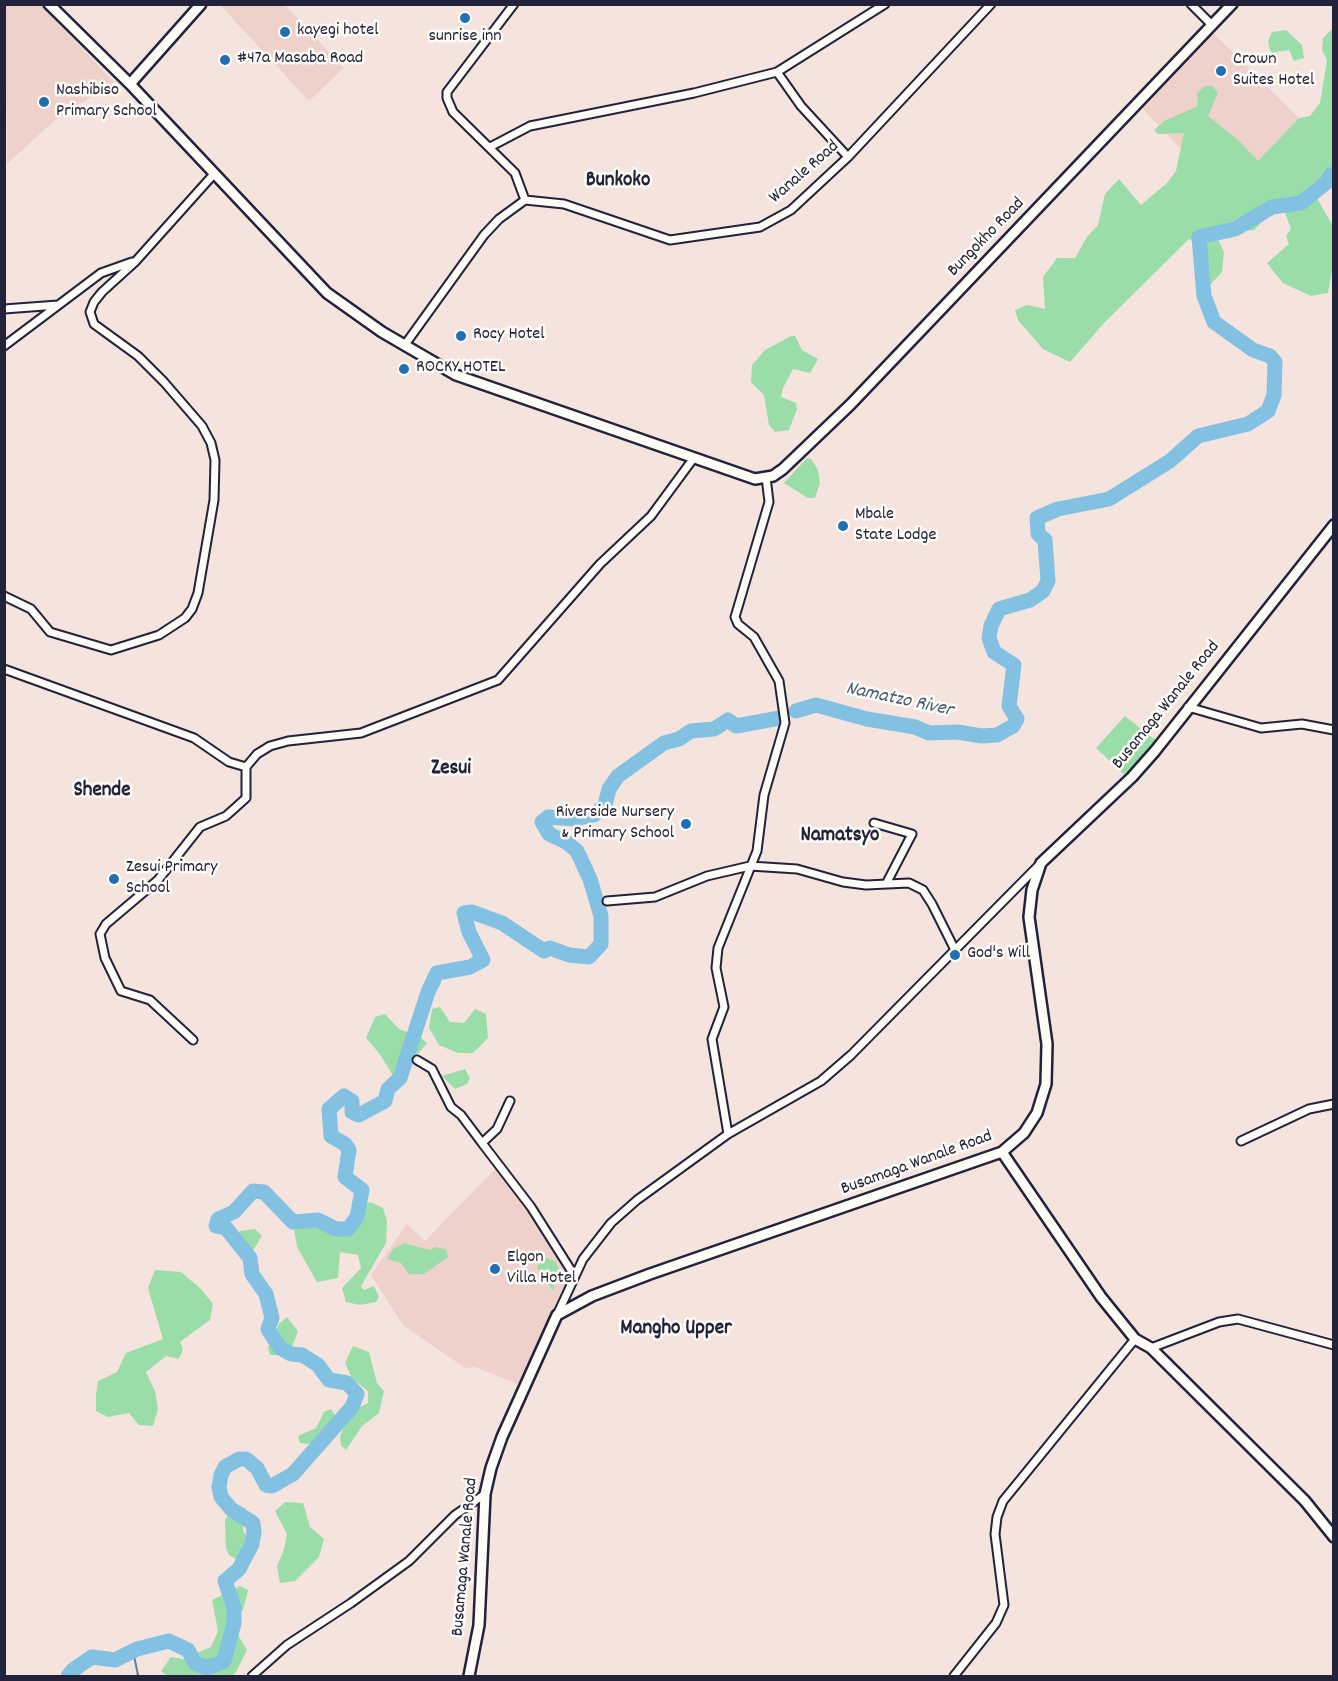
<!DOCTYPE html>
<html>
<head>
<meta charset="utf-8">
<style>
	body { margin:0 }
	#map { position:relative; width:1338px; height:1681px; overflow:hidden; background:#f5e3de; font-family:Dekko,sans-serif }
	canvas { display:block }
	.frame { position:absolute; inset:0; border:6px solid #22223b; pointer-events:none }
</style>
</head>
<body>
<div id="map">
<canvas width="1338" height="1681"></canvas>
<div class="frame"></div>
</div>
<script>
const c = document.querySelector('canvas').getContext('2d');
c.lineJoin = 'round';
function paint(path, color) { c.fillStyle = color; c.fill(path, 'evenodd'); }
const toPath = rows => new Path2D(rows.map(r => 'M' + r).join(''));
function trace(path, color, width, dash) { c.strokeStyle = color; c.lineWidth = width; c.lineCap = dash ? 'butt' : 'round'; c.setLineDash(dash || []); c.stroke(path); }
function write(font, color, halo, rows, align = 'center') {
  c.font = font + ' Dekko,sans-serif'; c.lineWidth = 5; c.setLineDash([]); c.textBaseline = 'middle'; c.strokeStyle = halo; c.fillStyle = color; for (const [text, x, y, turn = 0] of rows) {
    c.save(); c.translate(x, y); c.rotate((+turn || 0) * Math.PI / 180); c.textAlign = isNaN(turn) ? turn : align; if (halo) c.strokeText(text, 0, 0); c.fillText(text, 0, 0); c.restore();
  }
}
const built = toPath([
	[5,4,41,5,114,82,54,121,7,164],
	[220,5,285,5,344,68,309,101],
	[1213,33,1299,118,1257,162,1198,167,1141,107],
	[500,1164,572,1276,520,1385,475,1367,465,1368,403,1325,371,1275,407,1224,425,1241]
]);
const green = toPath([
	[1333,28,1333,179,1314,193,1333,226,1333,266,1328,293,1311,296,1283,283,1267,263,1289,244,1286,236,1291,229,1284,210,1269,215,1254,230,1233,232,1217,237,1224,252,1222,272,1210,285,1196,269,1195,241,1189,239,1104,323,1070,362,1043,349,1018,320,1015,310,1027,305,1045,309,1043,277,1057,258,1075,258,1087,237,1098,225,1105,194,1119,179,1141,205,1167,183,1176,171,1184,133,1158,134,1154,130,1164,121,1198,106,1197,93,1205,86,1212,86,1218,93,1208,116,1238,140,1258,161,1299,118,1310,116,1320,103,1327,60,1322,50,1323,38],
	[1286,30,1302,45,1304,58,1294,61,1289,50,1271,53,1268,42,1272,32],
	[791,336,795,336,802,350,818,359,810,373,793,369,783,388,781,397,796,403,797,409,789,430,775,432,769,425,764,395,751,382,752,365,765,350],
	[807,458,811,459,818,470,820,483,815,498,808,498,784,483],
	[1125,716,1158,742,1126,776,1096,748],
	[440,1007,450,1022,464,1023,475,1009,486,1014,488,1038,473,1053,458,1053,439,1045,429,1028,432,1009],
	[385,1014,399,1029,420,1037,427,1043,415,1057,406,1074,394,1077,379,1053,366,1038,375,1017],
	[465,1069,470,1078,467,1084,455,1089,442,1076],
	[370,1202,383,1208,387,1221,386,1243,361,1286,364,1290,374,1286,379,1297,376,1302,360,1305,346,1302,342,1288,361,1268,358,1255,340,1252,338,1278,317,1282,297,1247,293,1222,318,1220,336,1229,348,1229,362,1206],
	[255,1229,262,1236,254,1249,249,1251,237,1241,240,1231],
	[404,1243,430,1250,436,1247,446,1249,448,1257,424,1274,409,1274,401,1263,387,1259,393,1249],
	[545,1257,556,1262,559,1270,553,1291,537,1267],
	[155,1270,181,1272,201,1289,213,1304,210,1320,180,1342,183,1349,179,1359,166,1356,146,1372,155,1391,158,1409,153,1426,139,1425,129,1413,108,1417,96,1411,96,1395,98,1381,117,1372,126,1353,163,1339,148,1288],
	[287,1317,298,1331,292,1347,280,1355,270,1355,268,1348,279,1324],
	[353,1346,369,1352,377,1383,384,1391,379,1413,362,1426,346,1450,341,1445,340,1437,350,1412,368,1403,368,1391,352,1378,345,1363],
	[331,1409,339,1421,324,1439,308,1444,300,1443,298,1436,316,1428,324,1412],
	[285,1502,303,1503,310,1527,324,1539,319,1557,295,1581,280,1583,277,1566,284,1550,287,1534,275,1511],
	[236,1504,246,1509,243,1531,252,1544,240,1561,229,1555,226,1548,225,1520],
	[240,1586,248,1590,243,1610,229,1620,247,1650,236,1672,232,1676,167,1676,161,1671,171,1657,183,1659,211,1647,218,1631,212,1600]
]);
const stream = toPath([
	[133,1651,138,1675,136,1676]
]);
const river = toPath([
	[796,711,816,705,867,719,915,727,929,733,957,732,982,736,997,735,1013,726,1017,719,1009,706,1014,665,994,652,989,638,991,626,999,609,1030,600,1043,591,1048,581,1045,540,1038,534,1037,518,1058,509,1109,499,1170,461,1198,436,1248,424,1268,411,1274,395,1275,362,1270,356,1253,350,1214,322,1204,296,1199,237,1235,229,1272,207,1301,203,1327,182,1331,175,1334,176],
	[68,1676,73,1670,92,1657,115,1660,137,1649,169,1641,188,1650,195,1663,207,1668,224,1661,234,1623,234,1607,225,1581,239,1569,252,1544,254,1532,253,1523,232,1510,221,1497,219,1487,221,1475,225,1467,239,1459,246,1459,257,1468,266,1485,272,1486,293,1474,352,1407,357,1394,347,1383,329,1380,318,1365,302,1355,291,1354,280,1348,268,1329,272,1318,266,1294,252,1274,250,1258,226,1228,216,1226,218,1219,234,1212,253,1191,264,1192,293,1222,318,1220,336,1229,348,1229,357,1217,362,1190,345,1177,349,1150,345,1144,331,1136,329,1109,344,1096,352,1101,352,1112,359,1115,385,1101,388,1089,400,1078,428,992,437,973,470,967,483,960,469,932,464,913,472,912,502,923,544,951,550,948,569,955,589,957,601,944,601,916,590,879,577,851,566,842,549,834,542,822,548,817,574,819,594,815,605,805,609,789,618,776,664,743,679,739,691,731,714,729,728,720,736,726,780,718]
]);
const street = toPath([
	[514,4,447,92,447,98,453,112,515,173,525,200],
	[1191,4,1212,25],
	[777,72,801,106,848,157],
	[490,147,530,126,694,93,777,72,885,4],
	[4,309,58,305],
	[4,346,101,273,132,262],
	[404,346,484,235,499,219,525,200,564,204,670,240,760,227,791,210,848,157,991,4],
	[4,596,31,609,50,632,111,650,159,635,185,618,192,609,198,593,214,500,215,460,211,443,202,426,164,382,138,356,94,324,90,312,94,302,102,292,135,262,213,175],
	[4,669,194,738,229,762,246,767],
	[1188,707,1261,728,1302,724,1334,730],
	[874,823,912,834,886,884],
	[607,901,655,897,707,876,750,866,797,869,843,882,866,885,909,883,923,890,932,904,955,950],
	[193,1040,150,1000,121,991,105,958,100,934,106,924,158,880,200,827,226,816,246,798,246,767,257,754,270,746,288,741,361,733,498,680,600,564,651,516,693,459],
	[417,1060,432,1069,451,1107,461,1115,482,1143],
	[510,1101,497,1129,482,1143,531,1207,574,1275],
	[728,1134,712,1039,724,1007,716,968,718,948,757,851,764,795,785,723,779,681,754,637,738,624,735,617,769,502,766,477],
	[1241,1141,1309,1109,1334,1104],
	[557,1315,583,1259,611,1223,637,1200,728,1134,821,1081,851,1055,1039,865],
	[1151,1348,1219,1322,1238,1319,1334,1345],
	[252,1676,287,1645,351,1603,409,1561,455,1515,485,1494],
	[954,1676,996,1623,1004,1605,995,1534,997,1517,1003,1501,1135,1339]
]);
const secondary = toPath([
	[49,4,130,84,327,293,382,332,456,375,755,479,773,476,783,469,851,404,1232,4],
	[130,84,201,4],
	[1002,1152,1101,1297,1135,1339,1151,1348,1305,1501,1334,1537],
	[469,1676,479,1625,485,1494,491,1468,502,1437,557,1315,592,1296,650,1274,1002,1152,1024,1133,1037,1113,1046,1084,1047,1044,1029,917,1032,890,1041,863,1132,777,1155,751,1334,525]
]);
const markers = [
	[465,18,6,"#1f6fb2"],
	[285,32,6,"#1f6fb2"],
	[225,60,6,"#1f6fb2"],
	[1221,71,6,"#1f6fb2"],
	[44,102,6,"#1f6fb2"],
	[461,336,6,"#1f6fb2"],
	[404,369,6,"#1f6fb2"],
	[843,526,6,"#1f6fb2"],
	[686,824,6,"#1f6fb2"],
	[114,879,6,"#1f6fb2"],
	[955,955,6,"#1f6fb2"],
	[495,1269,6,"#1f6fb2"]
];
const poiNames = [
	["kayegi hotel",297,32],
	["sunrise inn",465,38,"center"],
	["#47a Masaba Road",237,60],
	["Crown",1233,61],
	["Suites Hotel",1233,82],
	["Nashibiso",56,92],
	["Primary School",56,113],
	["Rocy Hotel",473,336],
	["ROCKY HOTEL",416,369],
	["Mbale",855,516],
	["State Lodge",855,537],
	["Riverside Nursery",674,814,"right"],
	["& Primary School",674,835,"right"],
	["Zesui Primary",126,869],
	["School",126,890],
	["God's Will",967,955],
	["Elgon",507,1259],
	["Villa Hotel",507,1280]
];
const streetNames = [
	["Wanale Road",805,173,-41],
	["Bungokho Road",987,238,-46],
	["Busamaga Wanale Road",1167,706,-51],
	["Busamaga Wanale Road",917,1164,-20],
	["Busamaga Wanale Road",466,1557,-85]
];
const waterNames = [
	["Namatzo River",899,701,12]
];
const quarterNames = [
	["Bunkoko",618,182],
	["Zesui",451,770],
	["Shende",102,792],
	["Namatsyo",840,837],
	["Mangho Upper",676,1330]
];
paint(built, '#efd1cc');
paint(green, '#9adda9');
trace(stream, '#5c819f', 2);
trace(river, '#82c1e2', 15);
trace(street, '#22223b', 11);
trace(secondary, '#22223b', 14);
trace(street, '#fdfcf7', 7);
trace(secondary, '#fdfcf7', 9);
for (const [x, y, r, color] of markers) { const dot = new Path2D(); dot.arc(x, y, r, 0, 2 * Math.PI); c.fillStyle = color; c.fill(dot); trace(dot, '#fdfcf7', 2); }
write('18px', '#22223b', '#fdfcf7', poiNames, 'left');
write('18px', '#22223b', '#fdfcf7', streetNames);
write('italic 20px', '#445a75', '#fdfcf7', waterNames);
write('bold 21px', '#22223b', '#fdfcf7', quarterNames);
</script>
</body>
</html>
